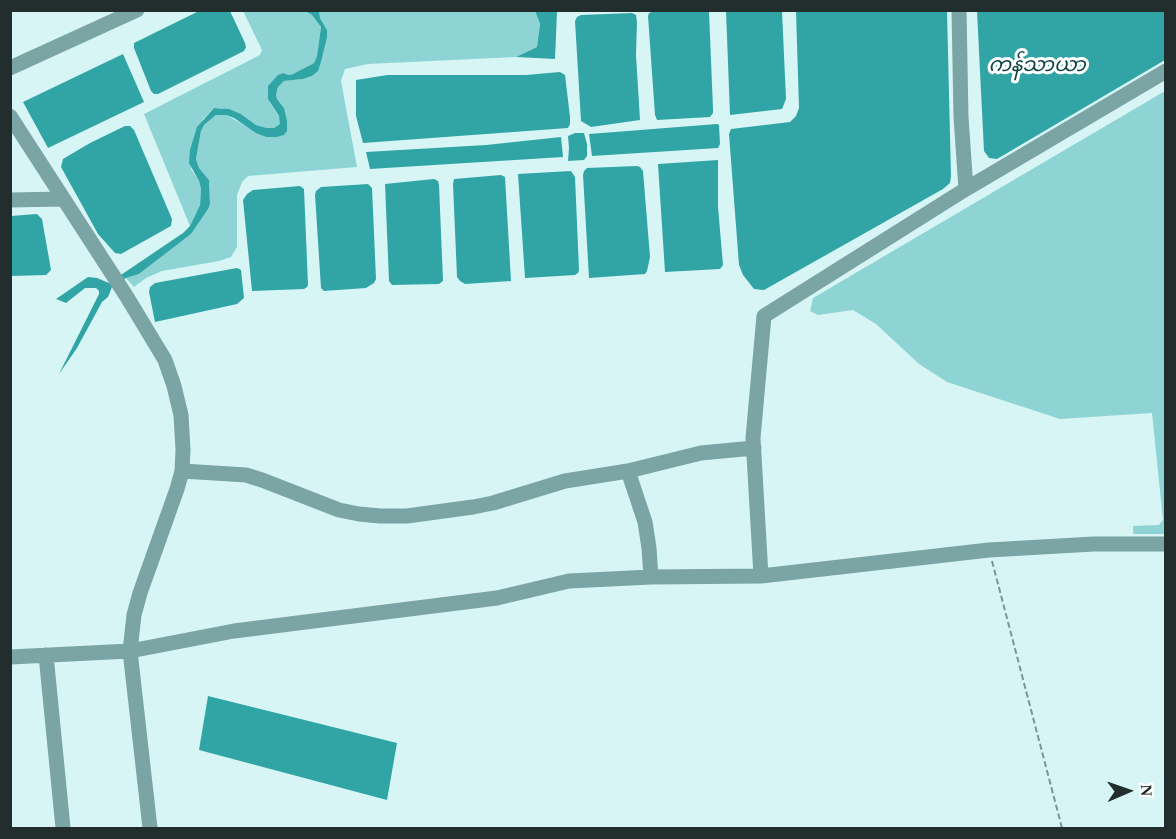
<!DOCTYPE html>
<html>
<head>
<meta charset="utf-8">
<style>
	body { margin:0 }
	#map { position:relative; width:1176px; height:839px; overflow:hidden; background:#d8f5f5; font-family:Georgia,serif }
	canvas { display:block }
	.frame { position:absolute; inset:0; border:12px solid #222d2d; pointer-events:none }
	.north { position:absolute; left:1098px; top:761px; width:60px; height:60px; -webkit-text-stroke:4px #fff; paint-order:stroke; rotate:88deg; font-size:16px; font-weight:700; line-height:24px; text-align:center; color:#222d2d }
	.north::after { content:''; display:block; margin:auto; width:21px; height:27px; background:#222d2d; clip-path:polygon(50% 0,100% 100%,50% 72%,0 100%) }
</style>
</head>
<body>
<div id="map">
<canvas width="1176" height="839"></canvas>
<div class="frame"></div>
<div class="north">N</div>
</div>
<script>
const c = document.querySelector('canvas').getContext('2d');
c.lineJoin = 'round';
function paint(path, color) { c.fillStyle = color; c.fill(path, 'evenodd'); }
const toPath = rows => new Path2D(rows.map(r => 'M' + r).join(''));
function trace(path, color, width, dash) { c.strokeStyle = color; c.lineWidth = width; c.lineCap = dash ? 'butt' : 'round'; c.setLineDash(dash || []); c.stroke(path); }
function write(font, color, halo, rows, align = 'center') {
  c.font = font + ' Georgia,"Noto Sans Myanmar",serif'; c.lineWidth = 6; c.setLineDash([]); c.textBaseline = 'middle'; c.strokeStyle = halo; c.fillStyle = color; for (const [text, x, y, turn = 0] of rows) {
    c.save(); c.translate(x, y); c.rotate((+turn || 0) * Math.PI / 180); c.textAlign = isNaN(turn) ? turn : align; if (halo) c.strokeText(text, 0, 0); c.fillText(text, 0, 0); c.restore();
  }
}
const green = toPath([
	[507,10,535,11,540,24,537,47,516,57,368,64,345,69,341,81,357,167,248,176,242,182,237,195,237,247,231,257,219,261,162,271,146,278,134,287,126,278,139,274,191,234,210,204,209,180,199,168,196,159,201,131,204,125,216,115,226,115,266,137,277,137,283,135,284,108,277,99,276,95,278,87,284,81,303,79,312,76,321,62,327,30,320,18,319,11,482,11,485,12],
	[243,11,305,11,312,15,321,27,317,56,314,63,293,74,289,75,283,73,268,99,281,120,281,124,274,128,267,128,256,125,241,114,221,108,214,108,203,119,191,169,199,181,201,189,200,205,190,226,144,114,260,55,262,50],
	[1165,91,1165,534,1133,534,1133,526,1159,525,1163,520,1152,413,1060,419,947,382,919,364,876,324,853,310,818,315,810,311,813,298]
]);
const water = toPath([
	[201,10,230,11,245,43,246,47,244,51,158,94,154,94,151,91,134,48,134,43],
	[305,11,319,11,320,18,327,30,327,37,321,62,318,71,312,76,303,79,284,81,278,87,276,95,277,99,284,108,287,121,287,131,284,135,277,137,266,137,256,133,234,118,226,115,216,115,204,125,201,131,196,159,199,168,209,180,210,204,208,209,191,234,139,274,126,278,112,287,108,297,102,302,77,348,59,374,99,294,99,291,96,288,85,288,66,303,56,299,88,277,97,278,109,283,183,233,190,226,200,205,201,189,199,181,189,163,190,150,197,127,214,108,229,109,241,114,256,125,267,128,274,128,280,124,279,116,268,99,268,86,278,75,283,73,289,75,293,74,314,63,317,56,321,27,312,15],
	[535,11,559,11,557,12,555,59,516,57,537,47,540,24],
	[654,11,709,11,713,109,713,113,710,117,657,120,655,115,648,16,649,13],
	[726,11,782,11,786,99,782,109,730,115],
	[796,11,947,11,951,176,950,183,943,189,764,290,754,289,743,275,739,265,729,134,731,129,790,122,796,116,799,108],
	[977,11,1165,11,1165,60,997,159,989,158,984,151],
	[632,13,636,15,637,22,636,55,640,120,591,127,581,121,575,21,577,17,581,15],
	[123,54,144,102,48,148,23,102],
	[560,72,565,75,570,117,570,124,568,128,363,143,356,116,356,80,387,75,526,75],
	[717,124,719,125,720,144,718,148,592,156,589,134],
	[125,126,130,126,134,130,172,219,171,226,121,254,115,253,98,234,61,167,63,159,90,143],
	[575,133,584,133,587,144,587,156,584,160,568,161,569,148,568,136],
	[561,137,563,157,370,169,366,152,486,145],
	[718,160,718,207,723,265,720,269,665,272,658,164],
	[637,166,640,167,643,171,650,257,647,271,645,274,589,278,583,175,584,171,587,168],
	[571,171,575,177,579,270,578,273,575,275,525,278,518,174],
	[501,175,505,177,511,281,465,284,460,281,457,277,453,184,454,179],
	[434,179,438,181,439,185,443,281,439,284,392,285,389,281,385,184],
	[368,184,372,188,376,279,374,283,366,288,324,291,321,288,315,195,316,191,321,187],
	[300,186,304,189,308,285,307,287,304,289,252,291,243,200,247,194,253,190],
	[37,214,42,219,51,270,46,275,11,276,11,216],
	[237,268,241,270,244,298,237,304,155,322,149,292,150,287,155,283],
	[208,696,397,743,387,800,199,750]
]);
const path = toPath([
	[992,561,1062,828]
]);
const minor = toPath([
	[959,10,961,117,966,189],
	[10,68,137,10],
	[10,116,127,297,165,360,174,386,181,415,183,450,182,471,177,489,140,593,134,615,130,651,150,828],
	[10,200,63,199],
	[182,471,246,475,262,480,339,510,359,514,380,516,407,516,473,507,493,503,565,481,628,471,701,453,754,448],
	[628,471,645,522,649,548,651,577],
	[761,576,753,438,764,316,966,189,1166,71],
	[46,655,63,828],
	[10,657,130,651,234,631,497,598,569,581,651,577,761,576,989,550,1094,544,1166,544]
]);
const waterNames = [
	["ကန်သာယာ",1037,69]
];
paint(green, '#8ed4d4');
paint(water, '#31a5a6');
trace(path, '#809494', 2, [6, 3]);
trace(minor, '#7ba4a4', 15);
write('italic 20px', '#104343', '#fff', waterNames);
</script>
</body>
</html>
